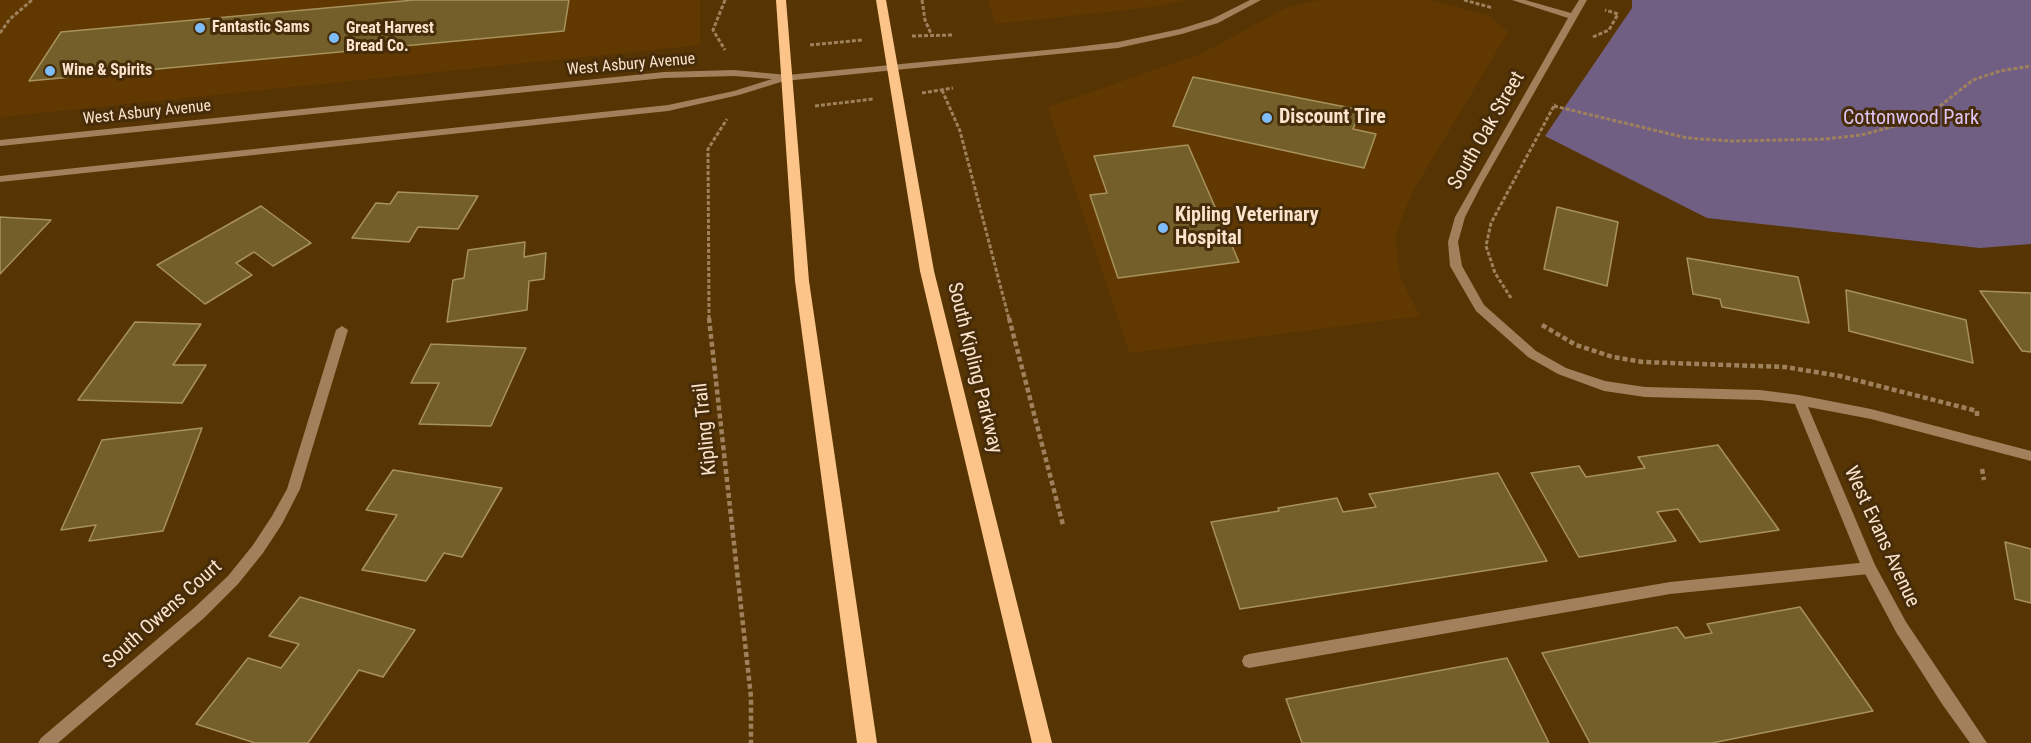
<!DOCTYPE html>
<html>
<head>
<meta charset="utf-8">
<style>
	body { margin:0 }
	canvas { display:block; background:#563403 }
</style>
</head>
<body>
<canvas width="2031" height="743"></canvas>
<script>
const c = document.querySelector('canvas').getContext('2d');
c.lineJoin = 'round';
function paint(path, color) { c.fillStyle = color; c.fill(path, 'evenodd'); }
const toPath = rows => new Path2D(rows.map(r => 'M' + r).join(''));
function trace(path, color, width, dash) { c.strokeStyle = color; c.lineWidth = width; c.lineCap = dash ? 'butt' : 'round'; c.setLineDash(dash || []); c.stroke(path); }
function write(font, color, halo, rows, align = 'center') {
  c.font = font + ' "Roboto Condensed",sans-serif'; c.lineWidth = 6; c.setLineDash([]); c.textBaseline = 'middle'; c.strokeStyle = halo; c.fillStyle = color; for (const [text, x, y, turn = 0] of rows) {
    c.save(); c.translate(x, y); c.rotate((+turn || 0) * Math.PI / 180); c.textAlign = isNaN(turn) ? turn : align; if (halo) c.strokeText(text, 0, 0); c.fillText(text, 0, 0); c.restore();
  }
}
const built = toPath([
	[0,0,700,0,700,45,0,117],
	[988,0,1188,0,1152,7,995,24],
	[1320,0,1428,0,1490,16,1508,32,1411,194,1395,237,1400,278,1420,316,1130,353,1048,107,1201,54,1286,8]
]);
const green = toPath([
	[1632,0,2031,0,2031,244,1980,248,1707,218,1545,136,1632,8]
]);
const building = toPath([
	[414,0,569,0,564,31,29,81,61,32,414,0],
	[1193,77,1361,110,1353,129,1376,134,1364,168,1173,126,1193,77],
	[1188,145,1239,262,1118,278,1090,195,1107,193,1094,156,1188,145],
	[398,192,478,196,458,229,418,227,409,242,352,238,376,203,390,204,398,192],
	[261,206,311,243,273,266,254,252,236,263,252,275,205,304,157,265,261,206],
	[1557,207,1618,222,1607,286,1544,269,1557,207],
	[0,217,51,220,0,274,0,217],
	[525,242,524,257,546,253,544,279,529,281,527,310,447,322,453,280,464,278,468,250,525,242],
	[1687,258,1798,277,1809,323,1722,307,1720,299,1693,294,1687,258],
	[1846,290,1966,320,1973,363,1849,331,1846,290],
	[1980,291,2031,293,2031,352,2022,351,1980,291],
	[135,322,201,324,173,365,206,365,182,403,78,400,135,322],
	[431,344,526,348,491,426,419,424,439,383,411,383,431,344],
	[202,428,163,531,89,541,96,525,61,530,102,440,202,428],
	[1718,445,1779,530,1700,542,1678,509,1657,512,1676,541,1579,557,1531,473,1579,466,1586,477,1645,468,1638,457,1718,445],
	[393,470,502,488,462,557,444,553,426,581,362,570,397,515,366,510,393,470],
	[1498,473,1547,561,1240,609,1211,522,1279,511,1278,508,1337,498,1343,512,1376,507,1369,494,1498,473],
	[2005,542,2031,549,2031,603,2015,599,2005,542],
	[300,597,415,630,383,677,359,670,308,743,255,743,196,724,248,658,281,668,299,644,269,636,300,597],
	[1800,607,1873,711,1712,743,1590,743,1542,653,1677,627,1685,638,1712,633,1707,624,1800,607],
	[1507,658,1549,743,1302,743,1286,699,1507,658]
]);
const pathFar1 = toPath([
	[725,0,713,30,725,50],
	[922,0,925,20,932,36],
	[1464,0,1493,8],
	[0,33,10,19,32,0],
	[912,36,952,35],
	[1593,37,1609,30,1618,14,1605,10],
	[810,45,862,40],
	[942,90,960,131,1009,319],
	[922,93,953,88],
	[815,106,873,99],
	[1554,106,1687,138,1732,141,1826,139,1861,135,1914,121,1936,109,1973,80,2000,71,2031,66],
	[1511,298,1495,273,1486,246,1491,223,1555,104],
	[709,319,708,149,727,119]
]);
const path = toPath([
	[709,318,751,697,751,743],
	[1009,318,1063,525],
	[1542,325,1576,345,1613,357,1643,362,1785,367,1840,376,1977,411,1977,417],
	[1982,469,1984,480]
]);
const service = toPath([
	[1869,562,1874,564,1876,568,1874,572,1869,574,1670,594,1249,668,1244,666,1242,661,1244,656,1249,654,1670,582,1869,562]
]);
const minor = toPath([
	[1250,0,1261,0,1218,23,1182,34,1118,48,784,81,739,95,668,111,0,182,0,176,668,105,734,91,772,79,734,76,664,78,0,146,0,140,664,72,734,70,787,75,1067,48,1118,42,1180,29,1212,19,1250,0],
	[1512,0,1525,0,1571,13,1579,0,1587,0,1482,184,1465,217,1458,242,1462,266,1484,305,1536,351,1566,368,1605,381,1645,387,1760,390,1799,395,1871,409,2031,451,2031,461,1871,419,1808,407,1875,565,1906,622,1987,743,1970,743,1942,704,1896,632,1862,568,1795,404,1760,400,1645,397,1604,391,1558,374,1528,357,1476,311,1450,266,1448,242,1455,217,1568,18,1512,0],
	[342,326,348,330,300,489,282,524,263,553,238,584,204,618,58,743,38,743,41,738,194,608,228,576,253,545,272,516,287,489,336,330,342,326]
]);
const primary = toPath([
	[776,0,786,0,809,281,877,743,857,743,795,281,776,0],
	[876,0,886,0,934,271,1052,743,1032,743,920,271,876,0]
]);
const markers = [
	[200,28,6,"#7ebdf9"],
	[334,38,6,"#7ebdf9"],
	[50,71,6,"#7ebdf9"],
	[1267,118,6,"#7ebdf9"],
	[1163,228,6,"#7ebdf9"]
];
const farPoinames = [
	["Fantastic Sams",212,28],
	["Great Harvest",346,29],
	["Bread Co.",346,47],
	["Wine & Spirits",62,71]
];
const farStreetnames = [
	["West Asbury Avenue",631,65,-5],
	["West Asbury Avenue",147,113,-6]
];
const poiNames = [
	["Discount Tire",1279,118],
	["Kipling Veterinary",1175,216],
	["Hospital",1175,239]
];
const parkNames = [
	["Cottonwood Park",1911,119]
];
const streetNames = [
	["South Oak Street",1487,131,-60],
	["South Kipling Parkway",974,368,76],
	["Kipling Trail",706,429,-96],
	["West Evans Avenue",1881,537,65],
	["South Owens Court",163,615,-42]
];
paint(built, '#613900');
paint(green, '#715f83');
paint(building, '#745f2a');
trace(building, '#a7915c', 1.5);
trace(pathFar1, '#9e815c', 3, [4, 2]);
trace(path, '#9e815c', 4.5, [5, 3]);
paint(service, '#a2805b');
paint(minor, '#a2805b');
paint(primary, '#fcc488');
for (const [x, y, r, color] of markers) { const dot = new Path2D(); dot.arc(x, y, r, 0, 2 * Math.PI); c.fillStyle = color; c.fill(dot); trace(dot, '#472c0a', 2); }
write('bold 16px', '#fae4ce', '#472c0a', farPoinames, 'left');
write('16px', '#fae4ce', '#472c0a', farStreetnames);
write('bold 20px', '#fae4ce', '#472c0a', poiNames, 'left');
write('20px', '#dec5f5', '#472c0a', parkNames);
write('20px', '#fae4ce', '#472c0a', streetNames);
</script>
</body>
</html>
